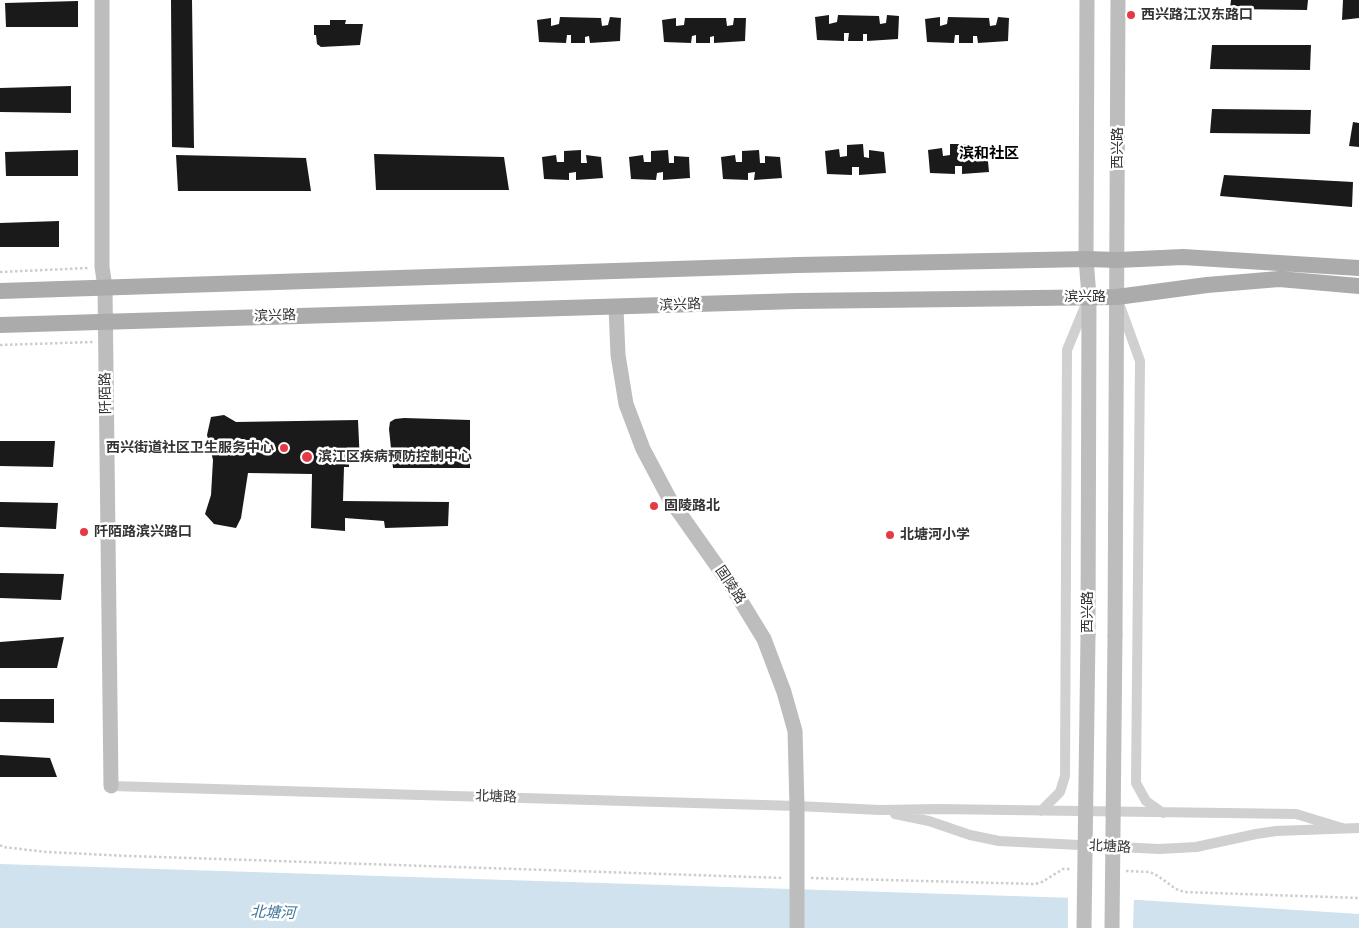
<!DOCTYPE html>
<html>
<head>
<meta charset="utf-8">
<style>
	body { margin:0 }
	canvas { display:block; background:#fff }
</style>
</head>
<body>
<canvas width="1359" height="928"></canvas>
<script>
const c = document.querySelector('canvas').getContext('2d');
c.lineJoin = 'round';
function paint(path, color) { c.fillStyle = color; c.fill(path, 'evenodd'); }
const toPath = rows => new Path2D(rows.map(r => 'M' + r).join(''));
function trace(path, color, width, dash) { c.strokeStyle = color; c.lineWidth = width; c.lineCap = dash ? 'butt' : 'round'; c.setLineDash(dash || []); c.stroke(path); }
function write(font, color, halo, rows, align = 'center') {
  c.font = font + ' "Fira Sans Condensed","Noto Sans SC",sans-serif'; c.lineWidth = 5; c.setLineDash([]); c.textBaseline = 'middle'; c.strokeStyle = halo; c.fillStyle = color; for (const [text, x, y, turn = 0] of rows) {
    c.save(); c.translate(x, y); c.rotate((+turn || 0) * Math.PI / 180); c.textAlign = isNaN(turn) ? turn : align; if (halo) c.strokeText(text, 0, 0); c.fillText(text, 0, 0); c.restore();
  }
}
const water = toPath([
	[0,864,1139,900,1359,914,1359,928,0,928]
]);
const pier = toPath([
	[1068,896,1134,898,1133,928,1068,928]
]);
const building = toPath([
	[171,0,192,0,194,148,172,147],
	[1231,0,1308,0,1307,10,1230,9],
	[1343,0,1359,0,1359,18,1342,20],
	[78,1,78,27,6,27,5,3],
	[829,15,829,24,837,22,838,15,879,16,880,24,886,23,887,15,899,16,898,39,867,41,867,34,863,34,863,41,848,41,849,33,844,33,844,41,817,40,815,17],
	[560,17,601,18,602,26,608,25,610,17,621,18,620,41,590,43,589,36,585,37,585,43,571,43,571,35,567,35,566,43,539,42,537,20,551,18,551,26,559,24],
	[940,17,940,26,947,24,948,17,989,18,990,26,996,25,998,17,1009,18,1008,41,978,43,977,36,973,36,973,43,959,43,959,35,955,35,954,43,927,42,925,19],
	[676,18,676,26,684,25,685,18,726,18,727,26,733,25,734,18,746,18,745,41,714,43,714,36,710,37,710,43,696,43,696,35,692,36,691,43,664,42,662,20],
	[330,20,346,20,345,24,363,24,360,45,321,47,317,44,316,35,314,35,314,25,330,25],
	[1212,45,1311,45,1310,70,1210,69],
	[71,86,71,113,0,112,0,88],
	[1212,109,1311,110,1310,134,1210,133],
	[1353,122,1359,123,1359,147,1349,146],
	[863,144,864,157,869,158,869,150,884,152,886,173,859,175,859,167,852,167,852,175,827,174,825,151,839,149,840,157,847,156,847,145],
	[950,144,967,144,968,156,973,157,972,149,987,151,989,172,962,174,962,166,955,166,955,174,930,173,928,150,942,148,943,156,950,155],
	[78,150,78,176,6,176,5,152],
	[581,150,581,163,587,163,586,155,601,157,603,178,576,180,576,172,569,173,569,180,544,179,542,157,556,155,557,162,564,162,564,151],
	[668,150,669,163,674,163,674,156,689,157,690,178,663,180,663,172,657,173,656,180,631,179,629,157,643,155,644,162,651,162,651,151],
	[759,150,760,163,765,163,765,156,780,157,782,178,754,180,755,172,748,173,748,180,723,179,721,157,735,155,736,162,742,162,742,151],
	[374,154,504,157,509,190,376,190],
	[176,155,306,158,311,191,178,191],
	[1224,175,1353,182,1352,207,1220,196],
	[59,221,59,247,0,247,0,223],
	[224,415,236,422,358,420,360,464,349,464,349,467,344,467,343,501,449,502,448,526,385,528,384,521,345,518,345,531,311,528,312,474,248,473,241,518,236,528,214,524,205,514,211,495,213,460,207,435,211,417],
	[404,418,470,420,470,468,393,468,389,429,390,422,395,419],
	[0,441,55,441,53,467,0,466],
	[0,502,58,503,56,529,0,527],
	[0,573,64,574,61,600,0,598],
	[64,637,57,668,0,668,0,642],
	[0,699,54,699,54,723,0,722],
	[0,755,50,758,57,777,0,777]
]);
const path = toPath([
	[0,272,88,268],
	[0,345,93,342],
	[0,845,3,847,47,852,129,856,783,878],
	[1126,871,1150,872,1158,876,1176,889,1184,892,1359,898],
	[811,878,1035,884,1042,882,1063,869,1071,869]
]);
const street = toPath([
	[1120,306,1140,361,1136,783,1146,801,1163,813],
	[111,786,797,806,880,810,937,809,1296,814,1342,828],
	[1041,811,1060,792,1065,776,1067,350,1086,304],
	[895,814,929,821,970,835,999,841,1159,849,1196,847,1256,834,1276,831,1359,828]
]);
const secondary = toPath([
	[102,0,102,267,105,287,111,786],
	[1087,0,1086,259,1089,296,1088,635],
	[616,307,618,355,626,404,643,449,669,498,734,590,764,639,784,692,795,731,797,806,797,928],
	[1115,635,1118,0]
]);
const primary = toPath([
	[0,291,798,265,1086,259,1118,260,1183,257,1359,268],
	[0,325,797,301,1117,297,1207,285,1279,279,1359,286]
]);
const secondaryBridge = toPath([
	[1084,928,1088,635],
	[1112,928,1115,635]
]);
const markers = [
	[1131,15,5,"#e63946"],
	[284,448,5,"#e63946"],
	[307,457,6,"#e63946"],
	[654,506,5,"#e63946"],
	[84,532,5,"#e63946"],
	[890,535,5,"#e63946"]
];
const poiNames = [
	["西兴路江汉东路口",1141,15],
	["西兴街道社区卫生服务中心",274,448,"right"],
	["滨江区疾病预防控制中心",318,457],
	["固陵路北",664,506],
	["阡陌路滨兴路口",94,532],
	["北塘河小学",900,535]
];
const streetNames = [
	["西兴路",1118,148,-90],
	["滨兴路",1085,297],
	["滨兴路",680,305,-2],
	["滨兴路",275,316,-2],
	["阡陌路",106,393,-91],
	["固陵路",730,585,56],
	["西兴路",1088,612,-90],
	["北塘路",496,797,2],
	["北塘路",1110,847,3]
];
const neighbourhoodNames = [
	["滨和社区",989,154]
];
const waterNames = [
	["北塘河",273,913,2]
];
paint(water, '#cfe2ee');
paint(pier, '#fff');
paint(building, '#1a1a1a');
trace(path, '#cdcdcd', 2.5, [2.5, 2.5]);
trace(street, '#d0d0d0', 10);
trace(secondary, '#bdbdbd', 15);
trace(primary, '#ababab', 16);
trace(secondaryBridge, '#bdbdbd', 15);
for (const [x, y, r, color] of markers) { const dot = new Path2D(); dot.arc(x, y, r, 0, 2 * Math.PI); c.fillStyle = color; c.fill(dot); trace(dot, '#fff', 2); }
write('bold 14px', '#333', '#fff', poiNames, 'left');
write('14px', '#333', '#fff', streetNames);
write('bold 15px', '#000', '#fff', neighbourhoodNames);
write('italic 15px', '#3f7597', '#fff', waterNames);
</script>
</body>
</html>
